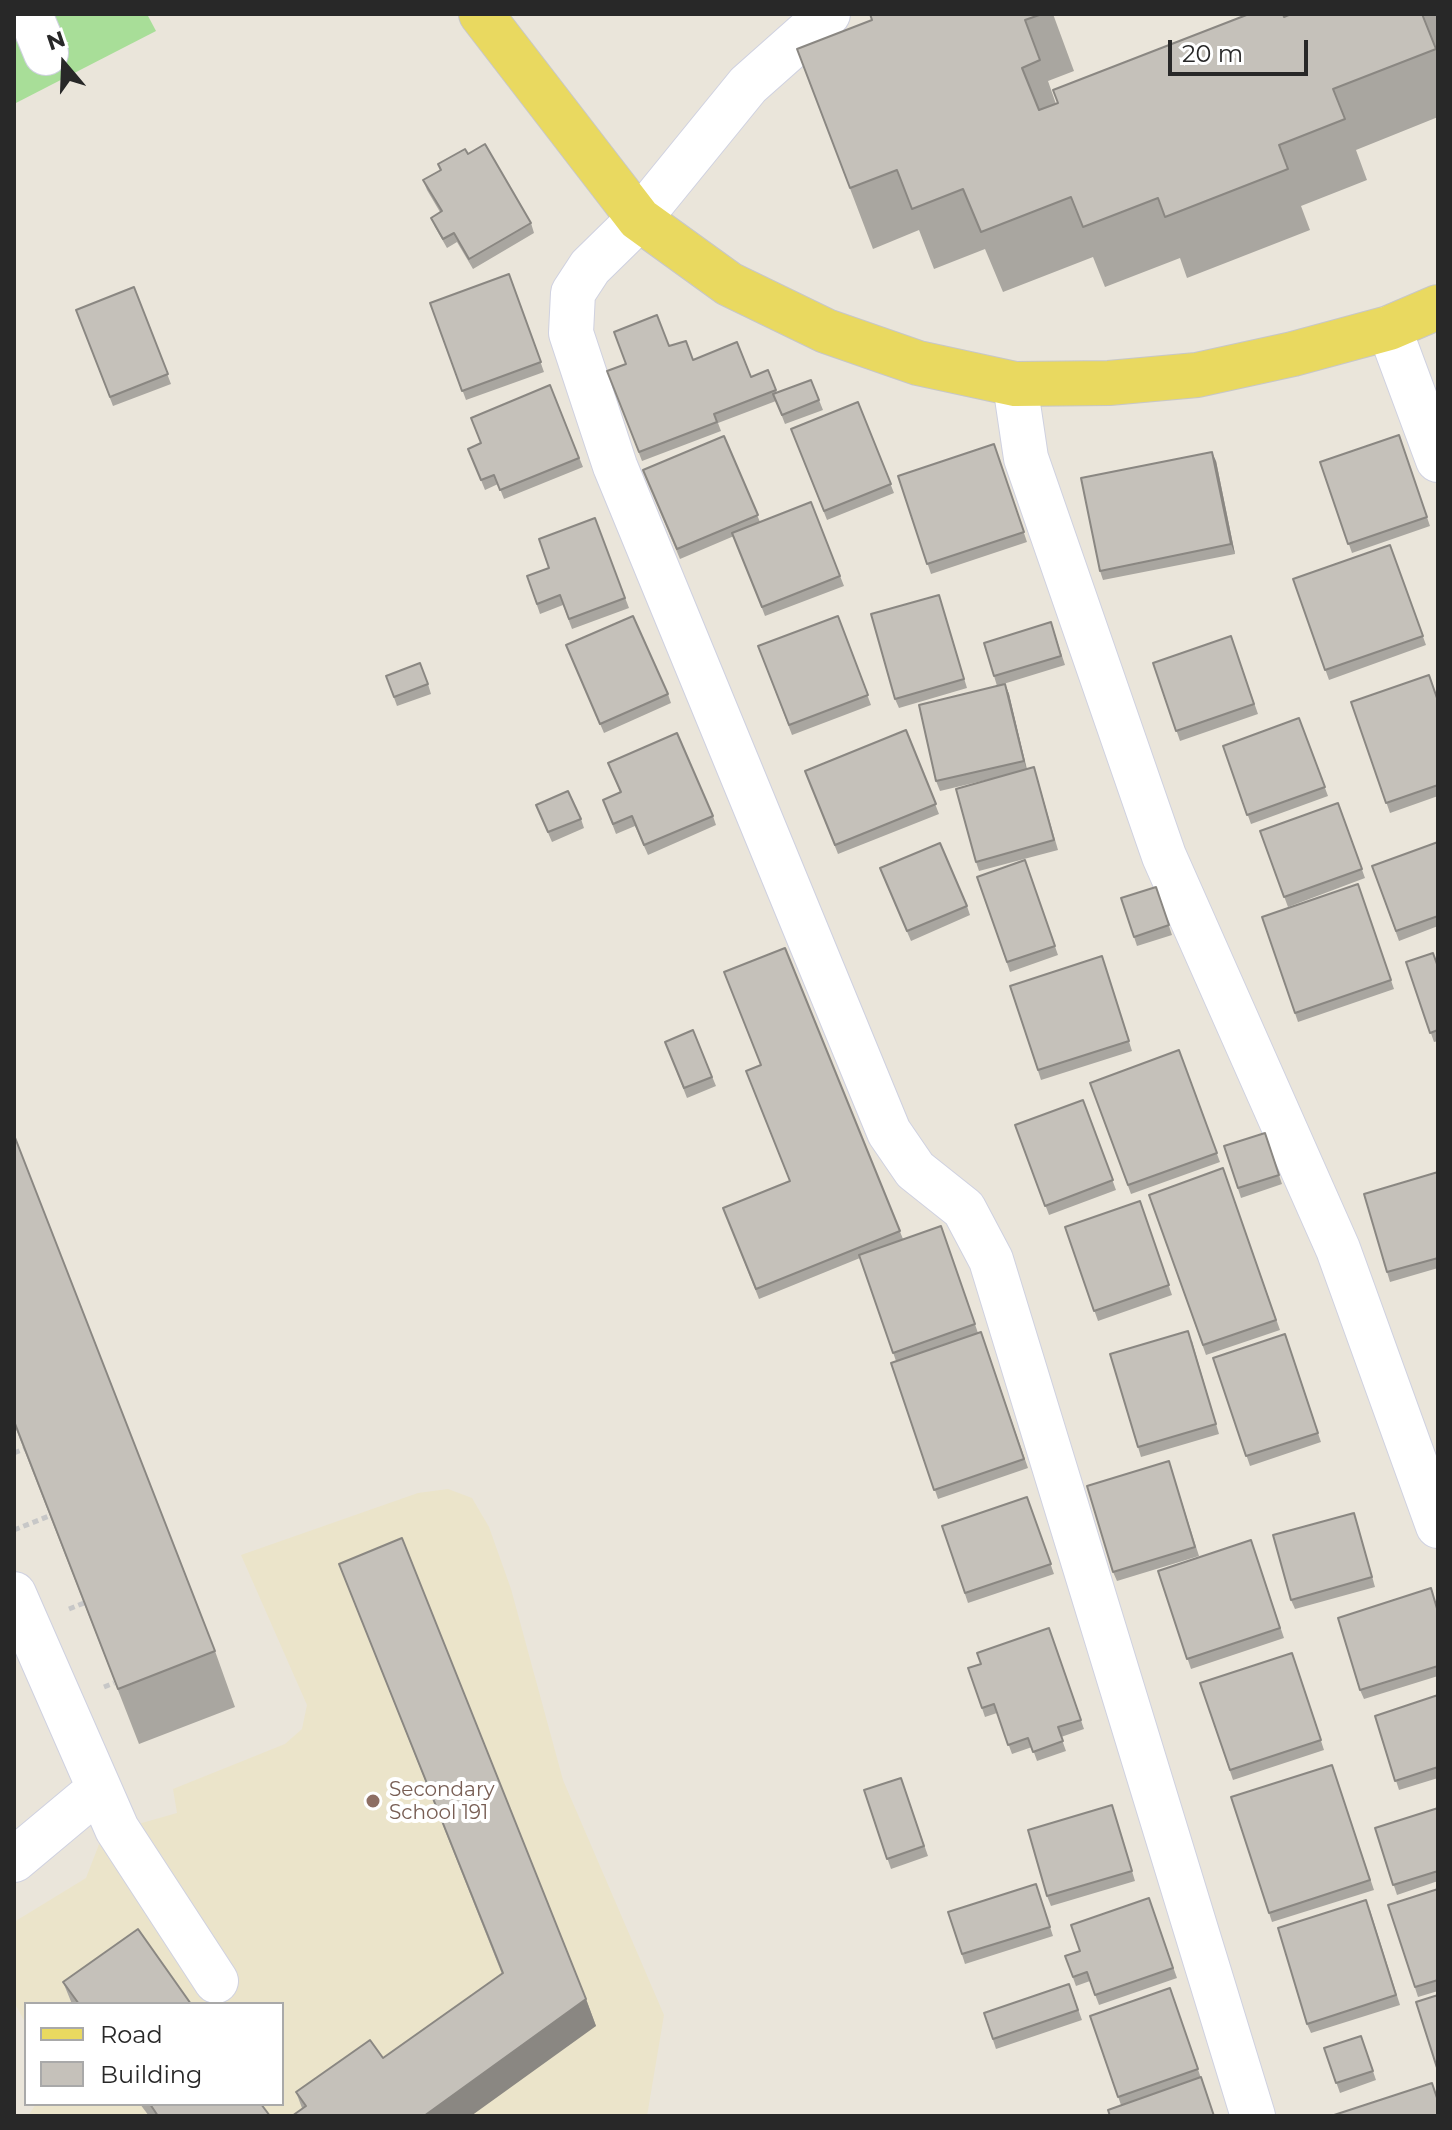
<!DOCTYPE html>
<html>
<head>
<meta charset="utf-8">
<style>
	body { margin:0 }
	#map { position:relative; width:1452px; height:2130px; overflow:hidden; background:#eae5da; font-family:Montserrat,sans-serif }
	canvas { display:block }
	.frame { position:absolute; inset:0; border:16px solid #282828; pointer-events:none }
	.legend { position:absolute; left:24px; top:2002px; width:260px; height:104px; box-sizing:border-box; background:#fff; border:2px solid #a9a9a9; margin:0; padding:10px 14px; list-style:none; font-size:24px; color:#282828 }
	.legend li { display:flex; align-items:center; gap:16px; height:40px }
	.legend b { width:40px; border:2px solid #a9a9a9 }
	.north { position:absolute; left:24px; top:24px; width:80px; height:80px; -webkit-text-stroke:6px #fff; paint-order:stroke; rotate:341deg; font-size:22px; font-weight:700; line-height:32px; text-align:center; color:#282828 }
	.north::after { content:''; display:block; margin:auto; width:28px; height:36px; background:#282828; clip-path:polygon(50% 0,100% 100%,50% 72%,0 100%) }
	.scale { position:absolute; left:1168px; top:40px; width:140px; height:36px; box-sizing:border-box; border:4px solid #282828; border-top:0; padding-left:10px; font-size:24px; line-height:28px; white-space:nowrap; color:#282828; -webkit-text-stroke:6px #fff; paint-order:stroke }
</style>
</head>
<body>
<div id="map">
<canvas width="1452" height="2130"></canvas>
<div class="frame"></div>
<ul class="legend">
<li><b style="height:10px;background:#e9d960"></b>Road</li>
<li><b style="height:22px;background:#c5c1ba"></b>Building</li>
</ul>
<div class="north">N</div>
<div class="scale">20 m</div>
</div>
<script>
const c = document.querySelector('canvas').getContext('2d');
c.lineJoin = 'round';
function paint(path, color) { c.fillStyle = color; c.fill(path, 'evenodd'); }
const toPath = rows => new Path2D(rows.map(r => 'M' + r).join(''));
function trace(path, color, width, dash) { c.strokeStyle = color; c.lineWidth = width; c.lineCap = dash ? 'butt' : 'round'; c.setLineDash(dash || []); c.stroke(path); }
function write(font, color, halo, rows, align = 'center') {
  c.font = font + ' Montserrat,sans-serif'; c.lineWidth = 8; c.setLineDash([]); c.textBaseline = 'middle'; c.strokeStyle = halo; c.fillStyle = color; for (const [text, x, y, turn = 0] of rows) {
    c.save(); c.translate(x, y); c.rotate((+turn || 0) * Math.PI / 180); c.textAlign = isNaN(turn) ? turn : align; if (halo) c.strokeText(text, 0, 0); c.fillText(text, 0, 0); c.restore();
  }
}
const education = toPath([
	[448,1489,472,1498,489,1527,511,1589,563,1780,664,2015,647,2116,28,2116,36,2104,282,2104,282,2004,26,2004,26,2024,14,2002,14,1922,86,1878,103,1834,177,1813,173,1789,285,1744,302,1729,307,1705,241,1555,418,1493]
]);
const green = toPath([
	[14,14,147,14,156,31,14,104]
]);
const path = toPath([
	[14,1453,24,1449],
	[14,1530,49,1516],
	[69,1609,84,1603],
	[104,1687,114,1683]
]);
const minor = toPath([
	[30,14,46,53],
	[828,14,748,85,639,219,590,267,573,293,571,333,615,466,889,1132,915,1170,964,1209,991,1260,1253,2116],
	[1389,328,1438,460],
	[1015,384,1026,458,1164,856,1338,1249,1438,1526],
	[14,1594,117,1829,216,1981],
	[14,1860,99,1789]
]);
const major = toPath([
	[481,14,639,219,729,284,826,331,918,363,1015,384,1109,383,1197,375,1293,354,1389,328,1438,307]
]);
const wall = toPath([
	[870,14,1053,14,1074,71,1048,81,1056,104,1291,14,1438,14,1438,117,1356,150,1367,180,1301,206,1310,230,1187,278,1180,258,1105,287,1093,257,1003,292,985,249,934,269,919,230,873,249,797,49,872,20],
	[468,154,531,223,534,233,473,269,457,242,447,248,435,227,431,218,440,212,427,190,423,180,440,170,438,164],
	[509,274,544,372,466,400,430,303],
	[134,287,171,384,113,406,76,310],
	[669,346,693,360,751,377,768,370,777,393,811,380,823,410,785,424,776,401,718,423,721,431,642,461,607,371],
	[550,385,583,467,504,499,498,484,485,490,472,458,481,443],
	[858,402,894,493,827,520,791,429],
	[1399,435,1430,526,1352,553,1320,462],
	[724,436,760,522,811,502,844,586,765,616,734,536,680,559,647,480],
	[994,444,1027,542,931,574,898,476],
	[1216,461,1235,554,1103,580,1100,571],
	[595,518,629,608,572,629,563,605,540,614,527,576,549,568],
	[1390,545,1426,645,1329,680,1293,579],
	[939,595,967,688,899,708,895,699],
	[838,616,871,705,792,735,758,646],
	[1051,622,1065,665,1000,685,1005,684,1009,694,1027,769,1037,777,1058,850,979,871,976,862,990,779,940,791,936,781,997,686,994,676],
	[1231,636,1258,714,1180,741,1153,663],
	[566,645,668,694,671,703,604,733],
	[386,676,428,684,431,694,397,706],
	[1438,701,1438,796,1390,813,1351,702],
	[1299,718,1328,796,1251,824,1223,746],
	[906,730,939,814,838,854,805,771],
	[608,763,713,816,716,825,648,855,635,826,616,834,603,800,620,792],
	[1338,803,1365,878,1288,907,1260,831],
	[536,805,581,819,584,828,552,842],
	[1438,842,1438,926,1399,941,1372,866],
	[1025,860,1058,955,1010,972,977,877],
	[884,878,967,906,970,915,911,941],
	[1358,884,1394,989,1298,1022,1262,917],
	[1156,887,1172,935,1137,946,1121,898],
	[785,948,903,1239,941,1226,978,1333,981,1332,1028,1468,938,1499,891,1363,896,1361,860,1258,759,1299,723,1208,790,1181,761,1065],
	[1102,956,1132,1051,1041,1080,1010,986],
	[1406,962,1438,966,1438,1041,1434,1042],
	[693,1030,716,1086,687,1098,665,1042],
	[1179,1050,1220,1162,1131,1194,1090,1083],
	[1083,1100,1116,1190,1049,1215,1015,1125],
	[1265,1133,1282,1184,1241,1198,1224,1146],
	[14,1135,215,1651,235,1707,139,1744,14,1424],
	[1223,1168,1280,1330,1206,1355,1149,1195],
	[1438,1172,1438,1268,1390,1282,1387,1272],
	[1140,1201,1172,1295,1098,1321,1065,1227],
	[1285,1334,1321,1442,1250,1466,1213,1358],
	[1192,1341,1219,1434,1141,1457,1138,1447],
	[1172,1471,1199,1556,1117,1581,1113,1572],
	[1027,1497,1054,1574,968,1603,942,1526],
	[1357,1522,1375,1587,1295,1609,1291,1600],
	[1251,1540,1284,1638,1191,1669,1158,1571],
	[339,1564,586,1999,596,2026,302,2108,296,2092,383,2058,502,1974],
	[1438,1611,1438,1676,1364,1699,1360,1690],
	[1049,1628,1084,1729,1061,1737,1066,1751,1037,1761,1032,1747,1012,1754,997,1713,985,1717,968,1668,981,1664],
	[1292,1653,1324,1750,1233,1780,1200,1683],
	[1438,1695,1438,1778,1399,1790,1375,1716],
	[1332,1765,1374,1890,1272,1922,1231,1797],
	[901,1778,928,1856,891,1869,864,1790],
	[1112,1805,1135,1881,1051,1906,1047,1896],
	[1438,1808,1438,1881,1397,1895,1375,1828],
	[1036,1884,1053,1936,965,1964,948,1912],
	[1438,1889,1438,1991,1418,1997,1388,1905],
	[1149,1898,1177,1978,1099,2005,1090,1981,1076,1986,1065,1956,1080,1951],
	[1370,1910,1400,2005,1311,2033,1307,2024],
	[63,1982,191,2004,72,2004],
	[1069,1984,1082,2020,996,2049,984,2013],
	[1170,1988,1214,2116,1121,2105,1090,2016],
	[1361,2036,1376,2080,1340,2093,1324,2048],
	[140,2104,261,2104,270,2116,149,2116]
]);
const shadedWall = toPath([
	[1212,452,1216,461,1235,554,1231,544],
	[1005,684,1009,694,1027,771,1024,761],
	[586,1999,596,2026,471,2116,424,2116]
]);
const building = toPath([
	[870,14,1042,14,1025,20,1040,60,1022,68,1039,110,1058,103,1053,90,1249,14,1283,14,1284,17,1291,14,1422,14,1436,49,1333,89,1345,119,1279,145,1288,169,1165,217,1158,198,1083,227,1071,197,981,232,963,189,912,209,897,170,850,188,797,49,872,20,870,14],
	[485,144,531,223,469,259,454,233,443,239,431,218,442,211,423,180,441,170,438,164,465,149,468,154,485,144],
	[509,274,541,362,462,391,430,303,509,274],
	[134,287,168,374,110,397,76,310,134,287],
	[657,315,669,346,686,341,693,360,737,342,751,377,768,370,776,390,714,414,717,422,639,452,607,371,626,364,614,332,657,315],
	[811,380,819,400,782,415,773,394,811,380],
	[550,385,579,458,500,490,494,475,481,480,468,449,481,443,471,418,550,385],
	[858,402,891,484,824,511,791,429,858,402],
	[1399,435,1427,517,1348,544,1320,462,1399,435],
	[724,436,758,515,677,549,643,470,724,436],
	[994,444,1024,532,927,564,898,476,994,444],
	[1212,452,1231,544,1100,571,1081,478,1212,452],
	[811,502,840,576,762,607,732,533,811,502],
	[595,518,625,598,569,619,560,595,537,604,527,576,549,568,539,539,595,518],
	[1390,545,1423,636,1325,670,1293,579,1390,545],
	[939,595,964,679,895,699,871,614,939,595],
	[633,616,668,694,600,724,566,645,633,616],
	[838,616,868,695,789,725,758,646,838,616],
	[1051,622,1061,656,994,676,984,643,1051,622],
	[1231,636,1254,704,1176,731,1153,663,1231,636],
	[420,663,428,684,394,697,386,676,420,663],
	[1429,675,1438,701,1438,785,1386,803,1351,702,1429,675],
	[1005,684,1024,761,936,781,919,705,1005,684],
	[1299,718,1325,787,1247,815,1223,746,1299,718],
	[906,730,936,804,835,845,805,771,906,730],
	[677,733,713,816,644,845,632,816,613,824,603,800,621,792,608,763,677,733],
	[1034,767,1054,840,976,862,956,789,1034,767],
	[568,791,581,819,548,832,536,805,568,791],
	[1338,803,1362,869,1284,897,1260,831,1338,803],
	[1438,842,1438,916,1396,931,1372,866,1438,842],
	[940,843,967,906,907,931,880,868,940,843],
	[1025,860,1055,946,1007,962,977,877,1025,860],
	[1358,884,1391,980,1295,1013,1262,917,1358,884],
	[1156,887,1169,925,1134,937,1121,898,1156,887],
	[785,948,900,1231,756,1289,723,1208,790,1181,746,1071,761,1065,724,972,785,948],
	[1433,953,1438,967,1438,1030,1430,1033,1406,962,1433,953],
	[1102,956,1129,1041,1038,1070,1010,986,1102,956],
	[693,1030,712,1077,684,1088,665,1042,693,1030],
	[1179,1050,1217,1153,1128,1185,1090,1083,1179,1050],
	[1083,1100,1113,1180,1045,1206,1015,1125,1083,1100],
	[1265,1133,1279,1175,1238,1188,1224,1146,1265,1133],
	[14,1135,215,1651,118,1689,14,1421,14,1135],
	[1223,1168,1276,1320,1203,1345,1149,1195,1223,1168],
	[1438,1172,1438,1258,1387,1272,1364,1194,1438,1172],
	[1140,1201,1169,1285,1094,1311,1065,1227,1140,1201],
	[941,1226,975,1324,893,1353,859,1255,941,1226],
	[1188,1331,1216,1424,1138,1447,1110,1354,1188,1331],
	[981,1332,1024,1459,934,1490,891,1363,981,1332],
	[1285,1334,1318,1433,1246,1456,1213,1358,1285,1334],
	[1169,1461,1195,1547,1113,1572,1087,1486,1169,1461],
	[1027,1497,1051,1564,965,1593,942,1526,1027,1497],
	[1354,1513,1372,1577,1291,1600,1273,1535,1354,1513],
	[402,1538,586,1999,424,2116,292,2116,306,2106,296,2092,370,2040,383,2058,503,1973,339,1564,402,1538],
	[1251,1540,1280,1628,1187,1659,1158,1571,1251,1540],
	[1431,1588,1438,1612,1438,1666,1360,1690,1338,1618,1431,1588],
	[1049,1628,1081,1720,1058,1727,1063,1741,1033,1752,1028,1738,1008,1745,994,1704,982,1708,968,1668,981,1664,977,1653,1049,1628],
	[1292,1653,1321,1740,1230,1770,1200,1683,1292,1653],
	[1438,1695,1438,1767,1395,1781,1375,1716,1438,1695],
	[1332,1765,1370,1880,1269,1913,1231,1797,1332,1765],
	[901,1778,924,1846,887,1859,864,1790,901,1778],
	[1112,1805,1132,1871,1047,1896,1028,1830,1112,1805],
	[1438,1808,1438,1871,1393,1885,1375,1828,1438,1808],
	[1036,1884,1050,1927,962,1954,948,1912,1036,1884],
	[1438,1889,1438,1980,1415,1987,1388,1905,1438,1889],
	[1149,1898,1173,1968,1095,1995,1087,1972,1073,1977,1065,1956,1080,1951,1071,1925,1149,1898],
	[1366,1900,1396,1995,1307,2024,1278,1928,1366,1900],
	[138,1929,191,2004,79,2004,63,1982,138,1929],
	[1069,1984,1078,2010,993,2039,984,2013,1069,1984],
	[1170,1988,1198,2069,1118,2097,1090,2016,1170,1988],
	[1438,1995,1438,2071,1416,2002,1438,1995],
	[1361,2036,1373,2071,1336,2083,1324,2048,1361,2036],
	[1201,2077,1214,2116,1110,2116,1108,2110,1201,2077],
	[1432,2083,1438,2101,1438,2116,1331,2116,1432,2083],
	[150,2104,261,2104,270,2116,158,2116,150,2104]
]);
const markers = [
	[373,1801,8,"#8d6e63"]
];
const educationNames = [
	["Secondary",389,1790],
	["School 191",389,1813]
];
paint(education, '#ebe4ca');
paint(green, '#a8de98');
trace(minor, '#cfd1e0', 46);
trace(major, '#c7c7c7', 46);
trace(path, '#c7c7c7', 5, [6, 4]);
trace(minor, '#fff', 44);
trace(major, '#e9d960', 44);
paint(wall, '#a9a6a0');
paint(shadedWall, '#8a8782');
paint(building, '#c5c1ba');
trace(building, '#8a8782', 2);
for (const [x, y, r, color] of markers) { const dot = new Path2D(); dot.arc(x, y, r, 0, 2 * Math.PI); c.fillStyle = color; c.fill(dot); trace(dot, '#fff', 3); }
write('20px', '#785e54', '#fff', educationNames, 'left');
</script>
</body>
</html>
